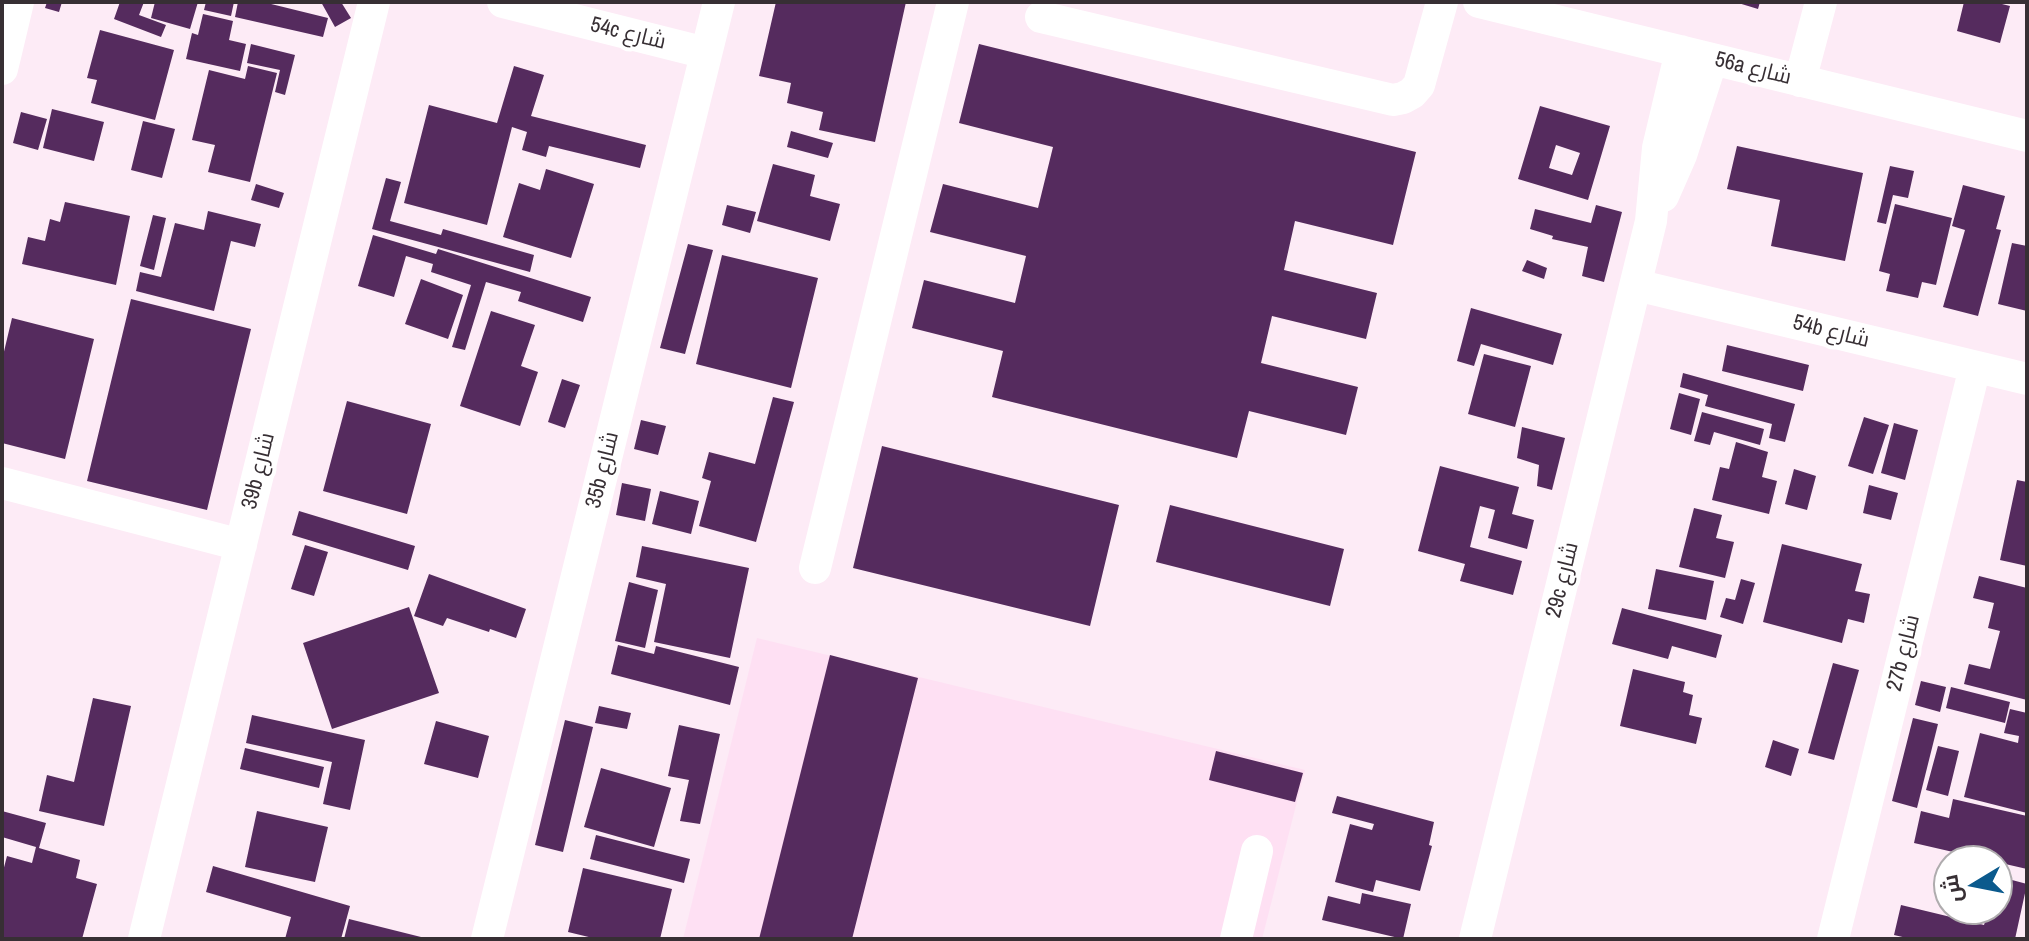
<!DOCTYPE html>
<html>
<head>
<meta charset="utf-8">
<style>
	body { margin:0 }
	#map { position:relative; width:2029px; height:941px; overflow:hidden; background:#fdebf6; font-family:"Archivo Narrow",Cairo,sans-serif }
	canvas { display:block }
	.frame { position:absolute; inset:0; border:4px solid #372f34; pointer-events:none }
	.north { position:absolute; left:1933px; top:845px; width:80px; height:80px; box-sizing:border-box; background:#fff; border:2px solid #afacae; border-radius:50%; rotate:260deg; font-size:22px; font-weight:700; line-height:32px; text-align:center; color:#372f34 }
	.north::after { content:''; display:block; margin:auto; width:28px; height:36px; background:#0b5a8d; clip-path:polygon(50% 0,100% 100%,50% 72%,0 100%) }
</style>
</head>
<body>
<div id="map">
<canvas width="2029" height="941"></canvas>
<div class="frame"></div>
<div class="north">ش</div>
</div>
<script>
const c = document.querySelector('canvas').getContext('2d');
c.lineJoin = 'round';
function paint(path, color) { c.fillStyle = color; c.fill(path, 'evenodd'); }
const toPath = rows => new Path2D(rows.map(r => 'M' + r).join(''));
function trace(path, color, width, dash) { c.strokeStyle = color; c.lineWidth = width; c.lineCap = dash ? 'butt' : 'round'; c.setLineDash(dash || []); c.stroke(path); }
function write(font, color, halo, rows, align = 'center') {
  c.font = font + ' "Archivo Narrow",Cairo,sans-serif'; c.lineWidth = 8; c.setLineDash([]); c.textBaseline = 'middle'; c.strokeStyle = halo; c.fillStyle = color; for (const [text, x, y, turn = 0] of rows) {
    c.save(); c.translate(x, y); c.rotate((+turn || 0) * Math.PI / 180); c.textAlign = isNaN(turn) ? turn : align; if (halo) c.strokeText(text, 0, 0); c.fillText(text, 0, 0); c.restore();
  }
}
const built = toPath([
	[757,638,1305,770,1262,939,683,939]
]);
const building = toPath([
	[47,2,62,2,59,12,45,8],
	[120,2,144,2,139,15,166,25,161,37,114,19],
	[155,2,198,2,190,29,151,18],
	[206,2,234,2,231,16,204,10],
	[238,2,263,2,328,18,323,37,235,17],
	[321,2,341,2,351,18,335,27],
	[776,2,906,2,875,142,819,130,823,112,787,103,791,83,759,76],
	[1735,2,1760,2,1758,9],
	[1964,2,1994,2,2010,6,2000,43,1957,31],
	[203,14,233,21,229,40,246,44,240,71,186,59,192,33,198,35],
	[100,30,174,50,155,120,91,103,97,80,87,78],
	[251,44,295,55,285,95,275,92,280,70,247,63],
	[979,44,1416,152,1393,245,1295,221,1284,270,1377,293,1366,339,1272,316,1261,363,1358,387,1346,435,1249,411,1237,458,992,397,1003,351,912,328,924,280,1015,303,1026,256,930,232,943,184,1038,208,1053,147,959,123],
	[248,66,277,73,250,182,208,172,215,145,192,140,209,70,245,79],
	[514,66,544,75,531,116,646,145,640,168,549,146,546,157,522,150,527,132,512,127,487,225,404,203,429,105,497,123],
	[1540,106,1610,126,1588,200,1518,179],
	[1556,145,1580,153,1572,175,1549,168],
	[52,109,104,122,94,161,43,148],
	[21,112,47,119,38,150,13,143],
	[143,121,175,129,162,178,131,170],
	[791,131,833,143,828,158,787,147],
	[1737,146,1863,173,1845,261,1771,246,1780,200,1727,189],
	[773,164,815,175,810,196,840,204,830,241,757,221],
	[1890,166,1914,171,1908,198,1893,195,1886,224,1877,222],
	[546,169,594,184,571,258,503,237,519,183,540,190],
	[386,178,401,182,390,221,441,235,443,229,534,255,530,272,372,229],
	[256,184,284,193,279,208,251,200],
	[1963,185,2005,196,1996,229,2001,230,1978,316,1943,307,1965,230,1952,226],
	[65,202,130,216,116,285,22,264,28,237,45,241,50,219,60,222],
	[1895,204,1952,218,1936,285,1922,282,1918,298,1886,291,1890,274,1879,271],
	[727,205,756,212,750,233,722,225],
	[1596,205,1622,212,1604,282,1582,276,1588,247,1552,239,1553,236,1530,229,1535,209,1591,223],
	[208,211,261,224,255,247,231,241,214,311,136,291,140,272,161,277,175,223,204,230],
	[153,215,166,218,154,270,140,266],
	[373,235,436,254,438,249,591,297,583,322,518,301,521,292,486,282,465,350,452,347,471,285,431,272,433,264,406,256,394,297,358,286],
	[2012,243,2027,246,2027,311,1998,304],
	[688,244,713,250,685,354,660,348],
	[722,255,818,278,791,388,696,364],
	[1527,260,1547,268,1544,279,1522,271],
	[421,279,463,295,448,339,405,324],
	[131,299,251,329,207,510,87,481],
	[1471,308,1562,334,1553,365,1481,344,1474,366,1457,361],
	[491,311,535,325,521,366,538,372,520,426,460,406],
	[12,318,94,339,65,459,2,443,2,360],
	[1727,345,1809,365,1803,391,1722,371],
	[1484,354,1531,366,1515,427,1468,414],
	[1683,373,1795,404,1785,442,1769,438,1772,424,1705,406,1708,395,1680,387],
	[562,379,580,385,565,428,548,422],
	[1679,393,1700,399,1691,435,1670,429],
	[773,397,794,402,756,542,699,526,711,481,702,478,709,452,755,464],
	[347,401,431,424,407,514,323,491],
	[1702,412,1764,429,1760,445,1714,432,1710,445,1694,441],
	[1864,417,1889,425,1873,474,1848,466],
	[641,420,666,426,658,455,634,449],
	[1894,423,1918,430,1905,480,1881,473],
	[1522,427,1565,438,1552,490,1537,486,1539,465,1517,458],
	[1736,442,1768,452,1762,477,1777,481,1769,514,1712,500,1720,467,1729,469],
	[882,446,1119,505,1090,626,853,568],
	[1440,466,1519,487,1512,514,1534,520,1527,549,1488,538,1495,510,1480,506,1470,547,1522,561,1513,595,1460,581,1465,564,1418,551],
	[1794,469,1816,476,1807,510,1785,504],
	[2017,480,2027,482,2027,566,2000,560],
	[622,483,651,489,645,521,616,515],
	[1869,485,1898,493,1891,520,1863,513],
	[660,491,699,501,691,534,652,524],
	[1170,505,1344,549,1330,606,1156,562],
	[1694,508,1722,515,1716,538,1734,542,1725,578,1679,567],
	[299,511,415,546,408,570,292,535],
	[1782,544,1862,564,1855,591,1870,594,1864,623,1848,619,1842,643,1763,622],
	[305,545,328,552,314,596,291,589],
	[642,546,749,568,730,658,654,642,666,584,636,577],
	[1656,569,1714,581,1706,620,1648,609],
	[429,574,526,609,516,638,490,629,489,632,447,618,443,626,414,616],
	[1979,576,2027,588,2027,700,1964,684,1969,664,1990,669,2000,631,1988,628,1994,603,1973,598],
	[1741,579,1755,583,1743,624,1720,617,1726,598,1735,600],
	[629,582,658,590,645,648,615,641],
	[409,607,439,693,332,729,303,643],
	[1622,608,1722,635,1716,658,1672,646,1668,659,1612,644],
	[618,645,654,654,656,646,739,667,730,705,611,674],
	[830,655,918,678,852,939,759,939],
	[1833,663,1859,670,1834,760,1808,753],
	[1633,669,1685,682,1683,692,1693,695,1689,715,1702,718,1696,744,1620,726],
	[1921,681,1946,687,1940,712,1915,705],
	[1951,687,2010,702,2005,723,1946,708],
	[93,698,131,706,104,826,39,811,47,775,74,782],
	[599,706,631,713,627,729,595,723],
	[2010,709,2027,713,2027,813,1964,797,1980,733,2018,743,2019,736,2004,733],
	[252,715,365,740,350,810,323,804,332,762,246,743],
	[1913,718,1938,724,1917,808,1892,801],
	[565,720,593,727,563,852,535,845],
	[436,721,489,736,478,778,424,764],
	[679,725,720,734,700,824,680,821,689,780,668,776],
	[1773,740,1799,749,1791,776,1765,767],
	[1938,746,1959,751,1948,796,1926,790],
	[245,748,324,767,319,788,240,769],
	[1216,751,1303,773,1295,802,1209,780],
	[601,768,671,788,654,847,584,827],
	[1337,796,1434,822,1429,845,1432,846,1420,891,1376,880,1373,892,1335,882,1350,824,1372,830,1374,824,1332,813],
	[1953,799,2027,816,2027,869,1914,843,1921,811,1949,818],
	[2,811,46,823,39,848,80,860,76,878,97,884,82,939,2,939,2,875,7,856,32,863,36,847,2,837,4,830,2,830],
	[257,811,328,827,315,882,245,867],
	[596,835,690,859,684,883,590,859],
	[213,866,350,906,341,939,285,939,291,917,206,892],
	[583,868,672,889,660,939,597,939,568,932],
	[1997,876,2027,884,2015,939,1911,939,1894,935,1901,905,1984,925,1989,909,1997,909],
	[1362,893,1411,904,1403,939,1322,920,1328,896,1360,904],
	[349,919,425,938,425,939,344,939]
]);
const minor = toPath([
	[503,2,706,53],
	[1479,2,2027,136],
	[1041,17,1393,100,1403,98,1412,93,1419,85,1442,2],
	[2,69,18,2],
	[1800,81,1821,2],
	[1663,196,1681,155,1712,59],
	[1636,285,2027,379],
	[2,483,241,545],
	[815,568,953,2],
	[144,939,374,2],
	[487,939,719,2],
	[1236,939,1257,851],
	[1475,939,1651,221,1658,148,1681,51],
	[1833,939,1975,367]
]);
const streetNames = [
	["54c شارع",628,34,14],
	["56a شارع",1753,69,14],
	["54b شارع",1831,332,14],
	["35b شارع",603,470,-76],
	["39b شارع",259,471,-76],
	["29c شارع",1563,580,-76],
	["27b شارع",1904,653,-76]
];
paint(built, '#fee0f3');
paint(building, '#552b5e');
trace(minor, '#fff', 32);
write('22px', '#372f34', '#fff', streetNames);
</script>
</body>
</html>
